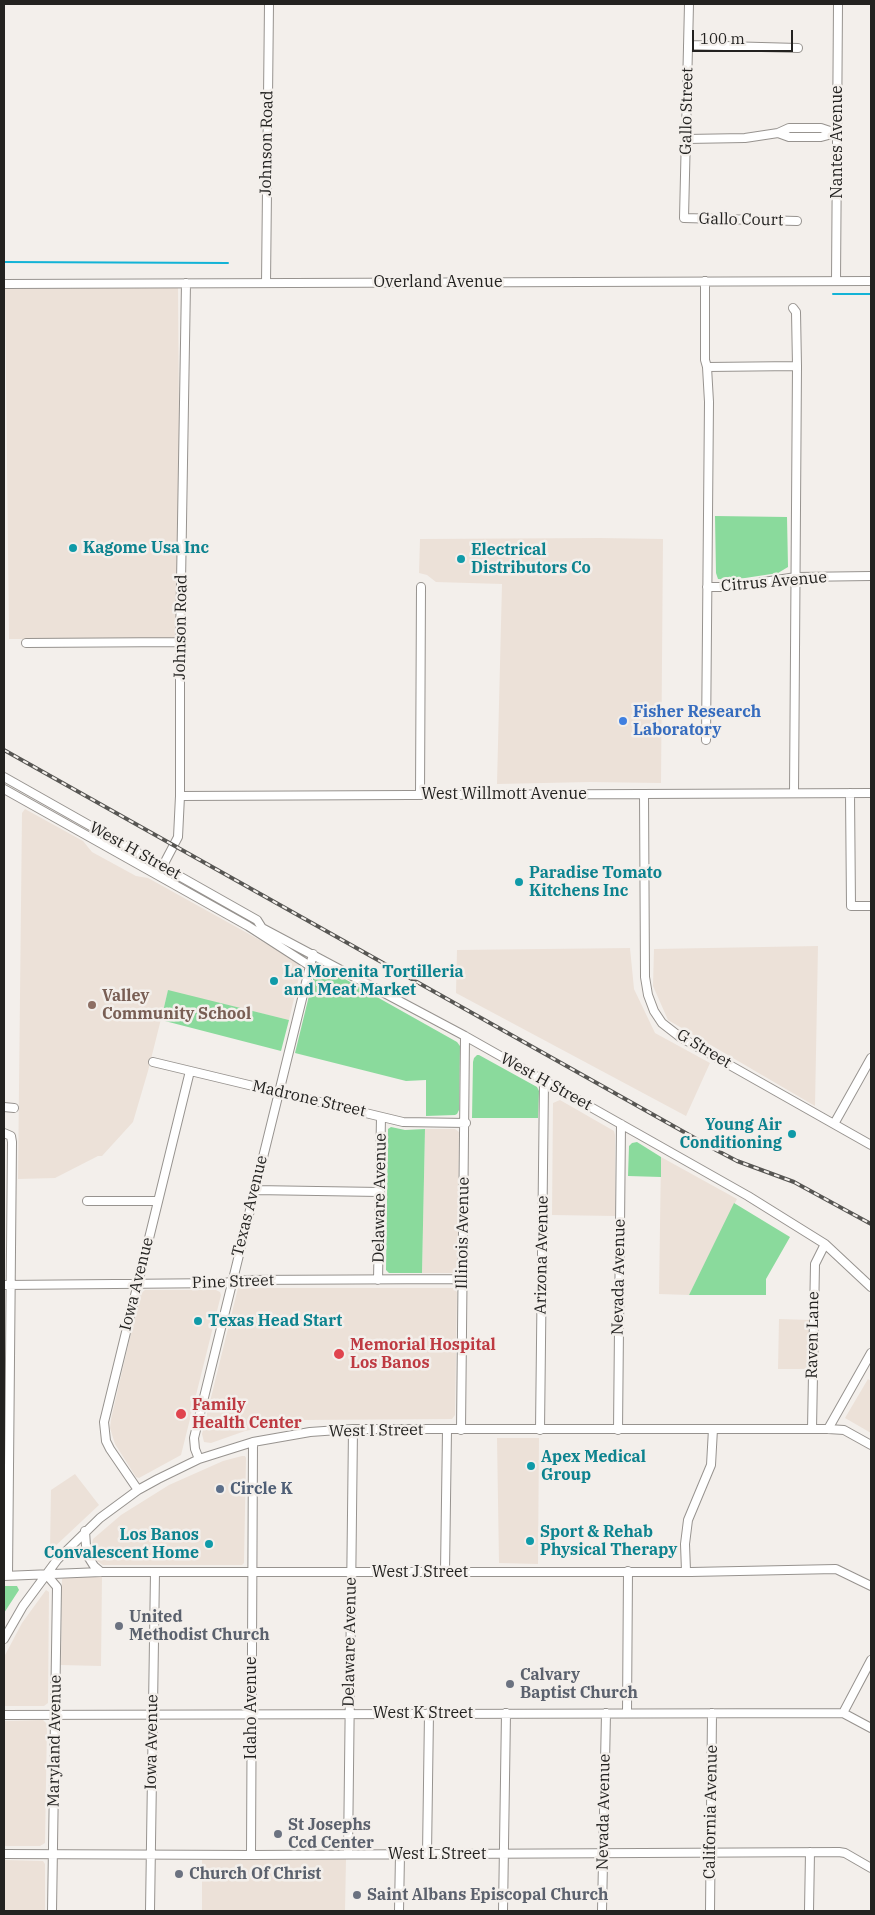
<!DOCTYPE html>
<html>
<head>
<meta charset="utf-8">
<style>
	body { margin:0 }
	#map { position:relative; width:875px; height:1915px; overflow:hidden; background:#f3efeb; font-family:"IBM Plex Serif",serif }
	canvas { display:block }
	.frame { position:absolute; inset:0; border:5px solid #232220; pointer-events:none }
	.scale { position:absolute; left:692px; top:30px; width:101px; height:22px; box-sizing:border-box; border:2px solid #232220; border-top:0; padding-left:6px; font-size:15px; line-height:18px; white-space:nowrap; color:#232220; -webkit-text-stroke:4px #f3efeb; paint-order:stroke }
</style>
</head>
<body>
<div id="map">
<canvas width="875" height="1915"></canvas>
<div class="frame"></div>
<div class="scale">100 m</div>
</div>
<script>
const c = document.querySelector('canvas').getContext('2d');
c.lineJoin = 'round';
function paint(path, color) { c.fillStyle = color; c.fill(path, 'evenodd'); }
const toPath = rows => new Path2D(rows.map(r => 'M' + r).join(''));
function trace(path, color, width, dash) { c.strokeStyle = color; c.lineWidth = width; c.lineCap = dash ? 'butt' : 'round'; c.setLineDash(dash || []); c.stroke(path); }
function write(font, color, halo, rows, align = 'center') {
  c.font = font + ' "IBM Plex Serif",serif'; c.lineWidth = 5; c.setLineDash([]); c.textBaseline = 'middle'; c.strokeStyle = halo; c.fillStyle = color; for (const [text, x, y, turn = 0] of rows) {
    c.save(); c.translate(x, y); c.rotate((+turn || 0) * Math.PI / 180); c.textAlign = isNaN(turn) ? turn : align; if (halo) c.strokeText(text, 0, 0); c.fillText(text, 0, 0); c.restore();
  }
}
const built = toPath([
	[178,287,180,553,176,639,9,639,5,289],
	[600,538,663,539,661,783,590,782,497,784,502,584,436,582,427,575,419,573,420,539],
	[25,809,83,841,92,852,136,876,148,878,294,959,299,965,300,973,289,1020,168,991,148,1071,133,1122,102,1156,98,1156,55,1178,18,1179,22,813],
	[818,946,815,1106,668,1020,653,986,654,949],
	[630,948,634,989,655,1033,710,1063,686,1116,456,993,457,950],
	[560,1100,614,1131,615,1135,615,1216,552,1215,553,1103],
	[425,1129,455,1129,459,1132,458,1267,453,1273,422,1273],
	[661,1157,737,1199,689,1295,659,1294],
	[238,1288,453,1288,457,1292,455,1415,452,1419,299,1420,245,1431,211,1443,204,1442,202,1434],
	[145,1290,216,1290,220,1292,221,1295,181,1455,139,1478,136,1477,115,1444,110,1428,111,1419,140,1294],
	[779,1319,811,1320,811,1369,778,1369],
	[868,1379,871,1381,871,1433,845,1418],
	[497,1438,539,1438,538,1564,499,1563],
	[242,1456,245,1456,246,1458,244,1563,242,1565,103,1565,94,1559,91,1549,93,1539,121,1515,169,1485,223,1461],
	[75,1474,99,1505,50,1551,51,1490],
	[102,1576,101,1666,61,1665,62,1579,65,1577],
	[46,1590,49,1592,48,1703,44,1706,4,1706,4,1657,22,1623],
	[43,1720,47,1724,45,1843,40,1846,4,1846,4,1721],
	[346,1859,345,1911,202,1911,202,1860],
	[4,1860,43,1861,45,1864,45,1911,4,1911]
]);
const green = toPath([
	[715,516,787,517,788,567,778,573,732,580,718,579,716,573],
	[320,965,457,1042,460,1046,459,1110,457,1114,455,1115,426,1116,426,1080,406,1081,295,1053,316,967],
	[168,990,289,1020,281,1051,161,1020],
	[477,1055,479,1055,537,1087,539,1091,538,1118,472,1118,473,1062,474,1058],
	[391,1127,405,1130,425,1129,422,1273,389,1273,386,1270,388,1129],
	[637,1142,661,1157,661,1177,628,1176,629,1146,632,1143],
	[734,1203,790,1237,766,1279,766,1295,689,1295],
	[4,1586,17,1586,19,1590,4,1613]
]);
const stream = toPath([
	[4,262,228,263],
	[833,294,871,294]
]);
const minor = toPath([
	[689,4,684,218,797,221],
	[688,45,798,48],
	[778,133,789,137,821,137,836,133],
	[686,139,745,138,778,133,789,128,821,128,836,133],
	[705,281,705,360,707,367,709,402,706,740],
	[836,281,838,4],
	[266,283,269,4],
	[4,284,871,281],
	[793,308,796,312,797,366,794,793],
	[707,367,797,366],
	[707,587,731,587,796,577,871,576],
	[26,643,180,642],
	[4,777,257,920,262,928,465,1036,748,1196,825,1244,871,1287],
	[4,789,248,926,310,966],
	[850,793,851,906,871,906],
	[644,794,645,977,648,995,654,1011,662,1023,680,1037,871,1145],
	[420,795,421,587],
	[180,796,871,793],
	[158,875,178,837,180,796,180,642,186,283],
	[153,1062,403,1122,466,1123],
	[4,1107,14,1108],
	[834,1124,871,1058],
	[4,1133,11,1136,12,1142,8,1576],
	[254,1190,380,1192],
	[87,1201,157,1201],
	[378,1280,381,1117],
	[4,1285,225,1283,240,1280,462,1279],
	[812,1429,815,1264,825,1244],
	[828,1429,871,1353],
	[461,1430,465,1036],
	[540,1430,544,1081],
	[618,1430,621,1124],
	[199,1459,195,1449,194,1438,313,954],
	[138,1490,110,1449,106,1441,104,1422,190,1071],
	[85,1531,86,1546,89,1558,94,1566,101,1572],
	[445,1571,447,1430],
	[686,1571,685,1544,688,1520,711,1465,713,1429],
	[46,1574,57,1587,52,1911],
	[4,1576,101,1572,691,1572,836,1569,871,1586],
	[4,1639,23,1606,57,1560,100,1518,138,1490,158,1479,199,1459,253,1442,310,1432,353,1429,828,1429,844,1430,871,1445],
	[627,1713,628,1571],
	[843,1713,871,1660],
	[4,1715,843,1713,871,1728],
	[4,1854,251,1855,839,1852,845,1853,871,1868],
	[348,1854,353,1429],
	[427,1854,429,1713],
	[251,1855,253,1442],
	[150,1911,155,1572],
	[399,1911,400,1854],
	[503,1911,506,1713],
	[602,1911,606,1713],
	[710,1911,712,1713],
	[809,1911,810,1852]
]);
const rail = toPath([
	[4,750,716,1150,737,1161,794,1182,871,1224]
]);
const markers = [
	[73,548,5,"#0f9aa8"],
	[461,559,5,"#0f9aa8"],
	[623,721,5,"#3f7fe0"],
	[519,882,5,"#0f9aa8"],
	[274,981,5,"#0f9aa8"],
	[92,1005,5,"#8d6e63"],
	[792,1134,5,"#0f9aa8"],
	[198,1321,5,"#0f9aa8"],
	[339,1354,6,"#e0444e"],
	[181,1414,6,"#e0444e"],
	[531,1466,5,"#0f9aa8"],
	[220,1489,5,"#5c6f8a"],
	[530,1541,5,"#0f9aa8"],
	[209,1544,5,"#0f9aa8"],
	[119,1626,5,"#6b7280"],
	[510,1684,5,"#6b7280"],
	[278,1834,5,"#6b7280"],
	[179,1874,5,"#6b7280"],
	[357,1895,5,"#6b7280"]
];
const streetNames = [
	["Gallo Street",687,111,-89],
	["Nantes Avenue",837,142,-90],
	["Johnson Road",267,143,-89],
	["Gallo Court",741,220,1],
	["Overland Avenue",438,282],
	["Citrus Avenue",774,582,-5],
	["Johnson Road",181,627,-89],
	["West Willmott Avenue",504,794],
	["West H Street",135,851,29],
	["G Street",704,1049,31],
	["West H Street",546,1082,29],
	["Madrone Street",309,1099,13],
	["Delaware Avenue",380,1198,-89],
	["Texas Avenue",250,1206,-76],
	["Illinois Avenue",463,1233,-89],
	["Arizona Avenue",542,1255,-89],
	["Nevada Avenue",619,1277,-89],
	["Pine Street",233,1282,-2],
	["Iowa Avenue",137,1284,-76],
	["Raven Lane",813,1335,-89],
	["West I Street",376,1431,-1],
	["West J Street",420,1572],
	["Delaware Avenue",350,1642,-89],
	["Idaho Avenue",251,1708,-90],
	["West K Street",423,1713],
	["Maryland Avenue",55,1741,-89],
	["Iowa Avenue",152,1742,-89],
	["Nevada Avenue",604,1812,-89],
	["California Avenue",711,1812,-89],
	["West L Street",437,1854]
];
const cultureNames = [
	["Kagome Usa Inc",83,548],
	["Electrical",471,550],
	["Distributors Co",471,568],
	["Paradise Tomato",529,873],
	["Kitchens Inc",529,891],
	["La Morenita Tortilleria",284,972],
	["and Meat Market",284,990],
	["Young Air",782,1125,"right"],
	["Conditioning",782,1143,"right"],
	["Texas Head Start",208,1321],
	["Apex Medical",541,1457],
	["Group",541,1475],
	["Sport & Rehab",540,1532],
	["Physical Therapy",540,1550],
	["Los Banos",199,1535,"right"],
	["Convalescent Home",199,1553,"right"]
];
const shopNames = [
	["Fisher Research",633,712],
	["Laboratory",633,730]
];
const educationNames = [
	["Valley",102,996],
	["Community School",102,1014]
];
const healthNames = [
	["Memorial Hospital",350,1345],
	["Los Banos",350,1363],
	["Family",192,1405],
	["Health Center",192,1423]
];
const serviceNames = [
	["Circle K",230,1489]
];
const worshipNames = [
	["United",129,1617],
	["Methodist Church",129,1635],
	["Calvary",520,1675],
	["Baptist Church",520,1693],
	["St Josephs",288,1825],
	["Ccd Center",288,1843],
	["Church Of Christ",189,1874],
	["Saint Albans Episcopal Church",367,1895]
];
paint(built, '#ece1d8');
paint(green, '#8ada9c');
trace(stream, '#13b3d6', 2);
trace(minor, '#97938f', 10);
trace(minor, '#fff', 8);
trace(rail, '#575653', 4);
trace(rail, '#f3efeb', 2, [5.5]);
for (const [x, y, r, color] of markers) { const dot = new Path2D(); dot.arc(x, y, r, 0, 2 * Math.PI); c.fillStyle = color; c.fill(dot); trace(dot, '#f3efeb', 2); }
write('16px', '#232220', '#f3efeb', streetNames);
write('bold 16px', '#0d838f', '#f3efeb', cultureNames, 'left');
write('bold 16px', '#366cbe', '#f3efeb', shopNames, 'left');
write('bold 16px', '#785e54', '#f3efeb', educationNames, 'left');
write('bold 16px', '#be3a42', '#f3efeb', healthNames, 'left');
write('bold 16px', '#4e5e75', '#f3efeb', serviceNames, 'left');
write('bold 16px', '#5b616d', '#f3efeb', worshipNames, 'left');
</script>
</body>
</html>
